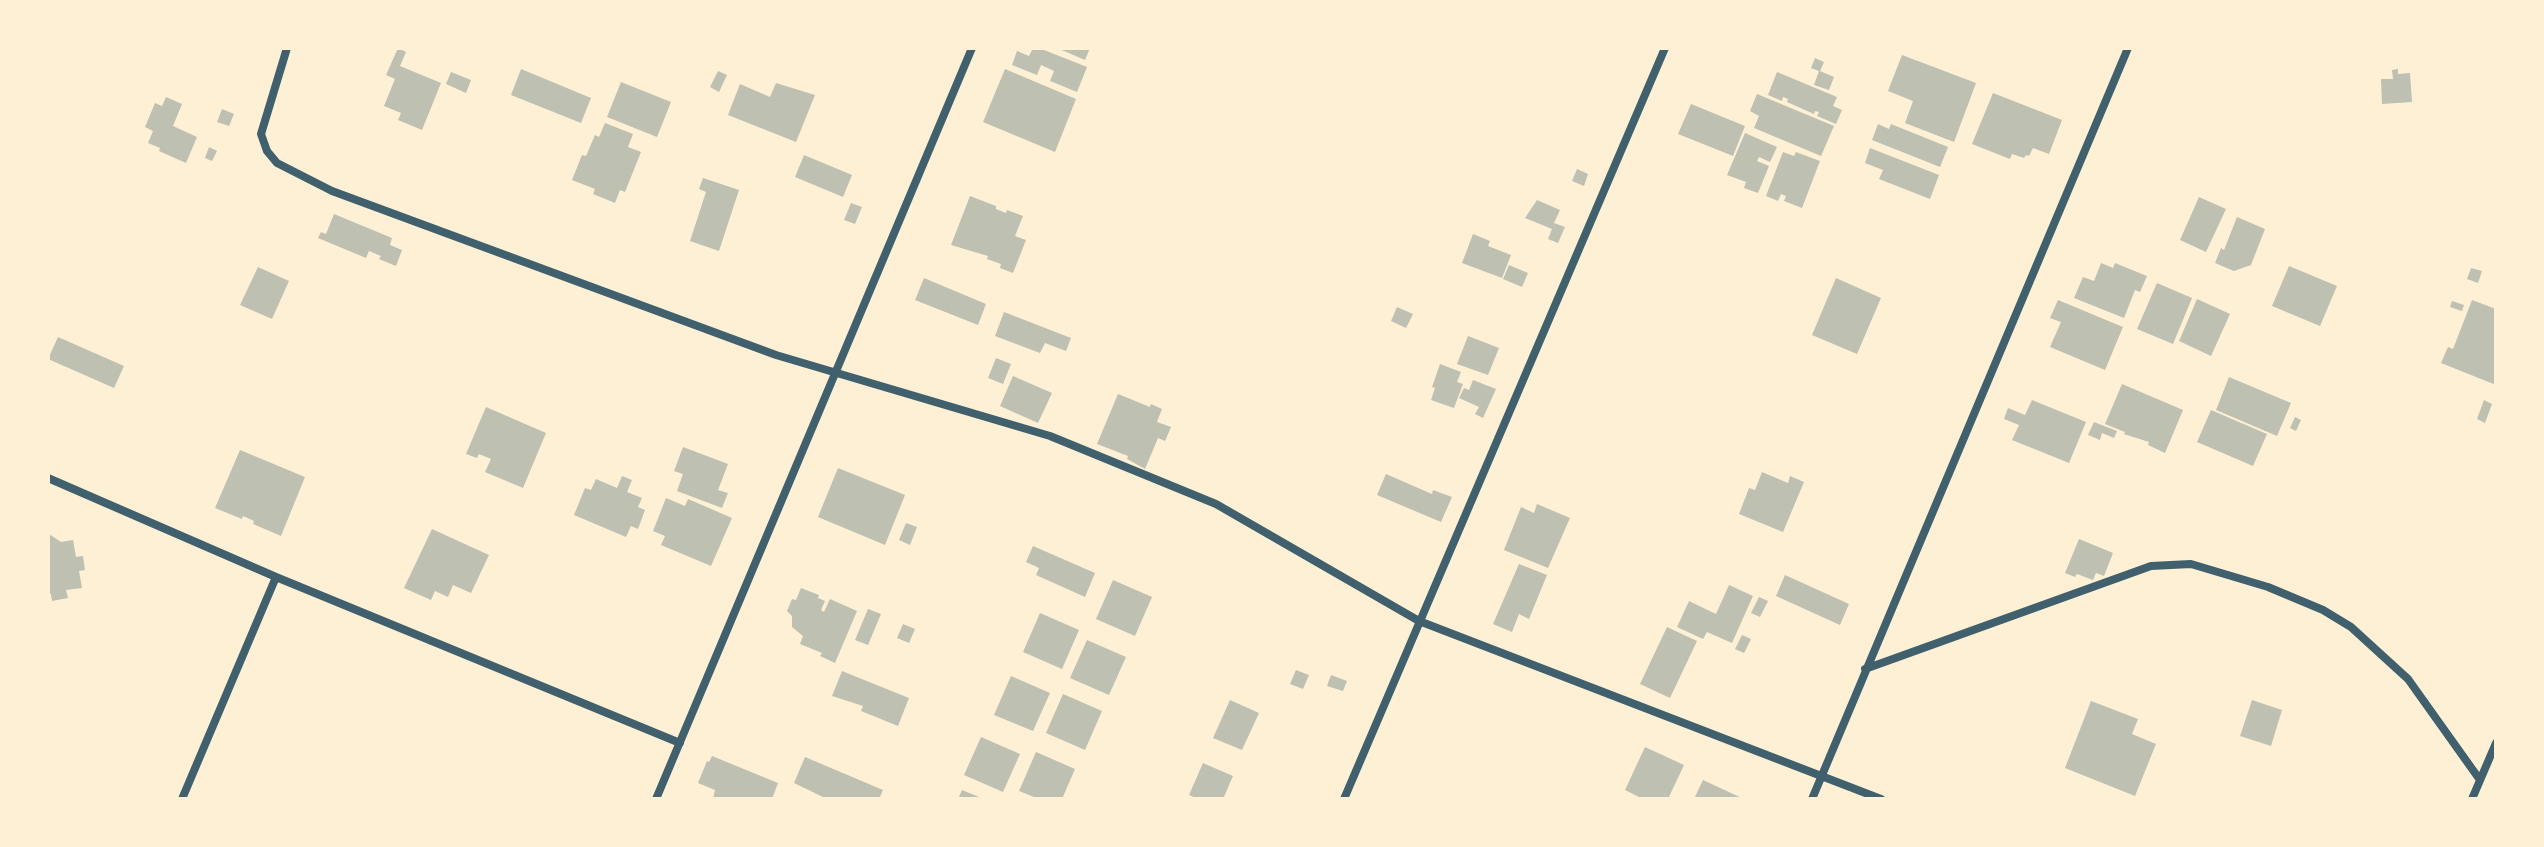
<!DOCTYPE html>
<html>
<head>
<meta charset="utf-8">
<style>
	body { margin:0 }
	#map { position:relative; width:2544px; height:847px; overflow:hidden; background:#fdf0d5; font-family:Cabin,sans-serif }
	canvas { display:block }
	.frame { position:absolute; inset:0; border:50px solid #fdf0d5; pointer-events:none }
</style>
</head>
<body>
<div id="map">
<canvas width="2544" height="847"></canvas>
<div class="frame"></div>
</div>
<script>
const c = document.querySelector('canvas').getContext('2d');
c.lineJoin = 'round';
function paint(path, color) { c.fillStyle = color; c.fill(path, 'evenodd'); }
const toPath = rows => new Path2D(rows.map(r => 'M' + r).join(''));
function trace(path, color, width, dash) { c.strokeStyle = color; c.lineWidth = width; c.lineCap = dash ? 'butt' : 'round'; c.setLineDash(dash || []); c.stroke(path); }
const building = toPath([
	[398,48,406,52,400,66,441,83,422,130,398,120,401,113,384,106,395,79,386,75],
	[1033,48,1039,48,1087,67,1077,92,1050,81,1054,71,1041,65,1037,75,1012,65,1017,51,1029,56],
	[1057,48,1090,48,1085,60],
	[1902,55,1976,83,1954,142,1905,123,1913,101,1888,91],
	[1815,58,1824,62,1820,71,1834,77,1829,90,1814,85,1819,71,1811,68],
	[521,69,591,98,581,123,511,95],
	[1005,69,1076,99,1055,152,983,122],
	[2398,69,2398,74,2410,73,2412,102,2382,104,2381,79,2393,79,2392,70],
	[718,71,727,75,719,92,710,87],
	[451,72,471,80,466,93,446,84],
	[1777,72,1837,97,1833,106,1842,110,1836,124,1817,116,1819,112,1815,111,1814,114,1787,102,1788,99,1783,97,1782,101,1768,95],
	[621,82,671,102,657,137,607,117],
	[776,83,815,95,796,142,728,115,740,84,770,97],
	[1993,93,2062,120,2049,154,2033,148,2029,156,2026,155,2024,158,2012,154,2010,159,1972,144],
	[1757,94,1834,126,1821,156,1754,128,1759,116,1750,111],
	[166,97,182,104,173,126,197,137,186,163,159,151,160,148,148,143,153,131,145,127,155,103,162,106],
	[1691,104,1745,126,1733,156,1678,134],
	[222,109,234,114,229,126,217,122],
	[605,123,633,134,628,147,641,152,625,192,620,190,615,203,593,194,595,189,572,180,582,155,586,156,595,135,599,137],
	[1878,124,1889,129,1891,124,1948,147,1940,167,1872,140],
	[1745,133,1777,147,1770,162,1759,157,1757,161,1769,166,1758,193,1744,188,1746,182,1727,175],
	[209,147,217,151,212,161,205,158],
	[1870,148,1939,175,1930,199,1879,179,1883,170,1865,163],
	[1783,152,1794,156,1796,152,1820,161,1802,208,1784,201,1786,196,1781,194,1778,201,1766,196],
	[804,155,852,175,843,197,795,177],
	[1577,169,1588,174,1584,186,1572,181],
	[703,178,739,190,719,251,690,241,706,192,699,189],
	[970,196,996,206,996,209,1006,213,1007,210,1023,216,1015,236,1026,240,1013,273,1000,268,1001,264,987,259,988,256,951,245],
	[2199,197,2226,209,2206,252,2180,240],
	[1537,200,1560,210,1554,223,1565,227,1558,243,1548,239,1552,229,1525,218],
	[851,203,862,207,855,224,844,220],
	[334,214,392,238,390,245,402,250,396,266,379,259,381,256,369,251,366,258,318,238,321,232,326,234],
	[2237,217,2265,229,2251,265,2234,271,2215,263,2221,248,2224,250],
	[1473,234,1490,241,1488,246,1511,255,1502,278,1462,263],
	[2101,263,2113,268,2115,263,2147,276,2140,292,2135,290,2124,318,2074,298,2083,277,2094,281],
	[1509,265,1528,273,1522,287,1503,279],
	[2289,266,2337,286,2320,326,2272,306],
	[258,267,289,281,272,319,240,305],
	[2471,268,2482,271,2478,283,2467,279],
	[924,278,986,304,978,325,915,300],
	[1836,278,1881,298,1857,354,1812,335],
	[2157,283,2192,298,2173,344,2137,329],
	[2197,299,2230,314,2211,356,2179,341],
	[2058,300,2123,327,2105,370,2050,347,2061,322,2050,318],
	[2472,300,2496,309,2496,385,2441,363,2448,347,2453,349],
	[2452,301,2464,305,2462,311,2450,307],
	[1397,307,1413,314,1406,328,1391,321],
	[1004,312,1071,338,1066,351,1045,343,1040,353,995,336],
	[1468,336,1499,348,1488,375,1457,364],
	[58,337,124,366,114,388,48,359],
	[996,358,1011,364,1003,384,988,378],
	[1440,364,1461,372,1457,382,1463,384,1454,408,1431,400,1435,388,1432,387],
	[1013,376,1052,393,1038,423,1000,406],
	[2229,377,2291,403,2277,436,2216,410],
	[1473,380,1496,389,1483,418,1475,414,1479,407,1459,398,1464,388,1469,390],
	[2122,384,2183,410,2165,453,2148,445,2149,442,2124,434,2125,432,2105,424],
	[1118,394,1150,407,1151,404,1162,409,1157,422,1171,427,1165,441,1158,438,1145,469,1127,459,1128,456,1097,444],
	[2032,400,2086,422,2069,463,2012,440,2019,425,2004,419,2008,408,2025,415],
	[2484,400,2492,404,2485,423,2477,419],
	[486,407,546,433,523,488,485,472,491,459,479,454,477,458,466,454],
	[2211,410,2267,434,2253,466,2197,442],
	[2295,417,2301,420,2296,431,2290,428],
	[2094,422,2117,431,2114,438,2102,433,2100,440,2088,435],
	[683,447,728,464,718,490,728,493,722,508,677,491,683,474,674,471],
	[240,450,305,477,281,536,253,524,254,521,243,516,242,519,215,508],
	[838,468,905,495,885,545,818,517],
	[1762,472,1788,483,1790,476,1804,482,1783,532,1739,514,1749,488,1755,490],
	[1386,474,1432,494,1433,490,1452,497,1441,522,1377,495],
	[622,476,632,480,627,492,642,498,638,507,645,510,638,529,631,526,626,537,574,515,585,488,591,490,596,479,617,488],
	[666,498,685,506,688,499,732,518,711,566,661,545,665,536,653,531],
	[1537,504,1570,518,1548,568,1504,550,1521,507,1534,513],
	[906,523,917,527,910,545,899,540],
	[432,529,489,555,471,593,453,585,448,597,435,591,431,600,404,588],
	[49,534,61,542,73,540,76,557,83,556,85,570,79,571,82,588,66,590,68,598,52,601,51,594,48,594],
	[2079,539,2113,553,2104,576,2096,573,2093,580,2077,574,2075,577,2065,573],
	[1033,546,1095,573,1085,597,1036,575,1039,568,1026,562],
	[1519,564,1547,575,1529,619,1519,614,1512,632,1493,624],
	[1785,575,1849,604,1840,625,1776,596],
	[1113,580,1152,597,1135,636,1096,619],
	[1729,585,1753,596,1732,643,1707,632,1703,639,1677,627,1689,601,1716,614],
	[801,588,819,595,818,598,825,601,821,610,824,612,830,599,857,611,835,663,820,656,822,653,800,644,803,636,792,627,792,616,787,611,792,599,796,600],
	[1759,597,1768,601,1760,617,1751,613],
	[868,609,881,614,868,645,855,640],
	[1040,613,1079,630,1062,669,1023,652],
	[903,624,915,629,909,643,897,638],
	[1667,627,1697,641,1670,698,1640,684],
	[1742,635,1751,639,1744,653,1735,649],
	[1087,640,1126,657,1109,695,1070,678],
	[1296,670,1309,675,1303,689,1290,684],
	[842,671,909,698,898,726,861,711,863,706,832,696],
	[1331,675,1347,681,1343,691,1327,686],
	[1011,676,1050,693,1033,731,994,715],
	[1063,694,1102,711,1085,750,1046,733],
	[1230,700,1259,713,1242,750,1213,738],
	[2252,700,2282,710,2271,746,2240,736],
	[2091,701,2138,719,2132,734,2156,744,2135,796,2065,768],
	[981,737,1020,754,1003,792,964,775],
	[1645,747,1684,765,1668,799,1643,799,1625,790],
	[1036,752,1075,769,1062,799,1039,799,1019,791],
	[712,756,778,783,772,799,713,799,715,790,698,783,707,761,709,762],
	[805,757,883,790,879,799,827,799,794,783],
	[1203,763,1233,776,1223,799,1198,799,1189,795],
	[1703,780,1744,799,1694,799],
	[962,790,984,799,958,799]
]);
const minor = toPath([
	[287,48,261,134,267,151,277,163,332,191,776,355,1050,436,1216,504,1419,621,1881,799],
	[48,478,276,577,680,743],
	[1865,669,2151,566,2191,564,2268,587,2323,610,2351,627,2408,679,2480,780],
	[182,799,276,577],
	[656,799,972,48],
	[1344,799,1665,48],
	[1812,799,2128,48],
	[2472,799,2496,743]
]);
paint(building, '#bec0b2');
trace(minor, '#3f606c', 8);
</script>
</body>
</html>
